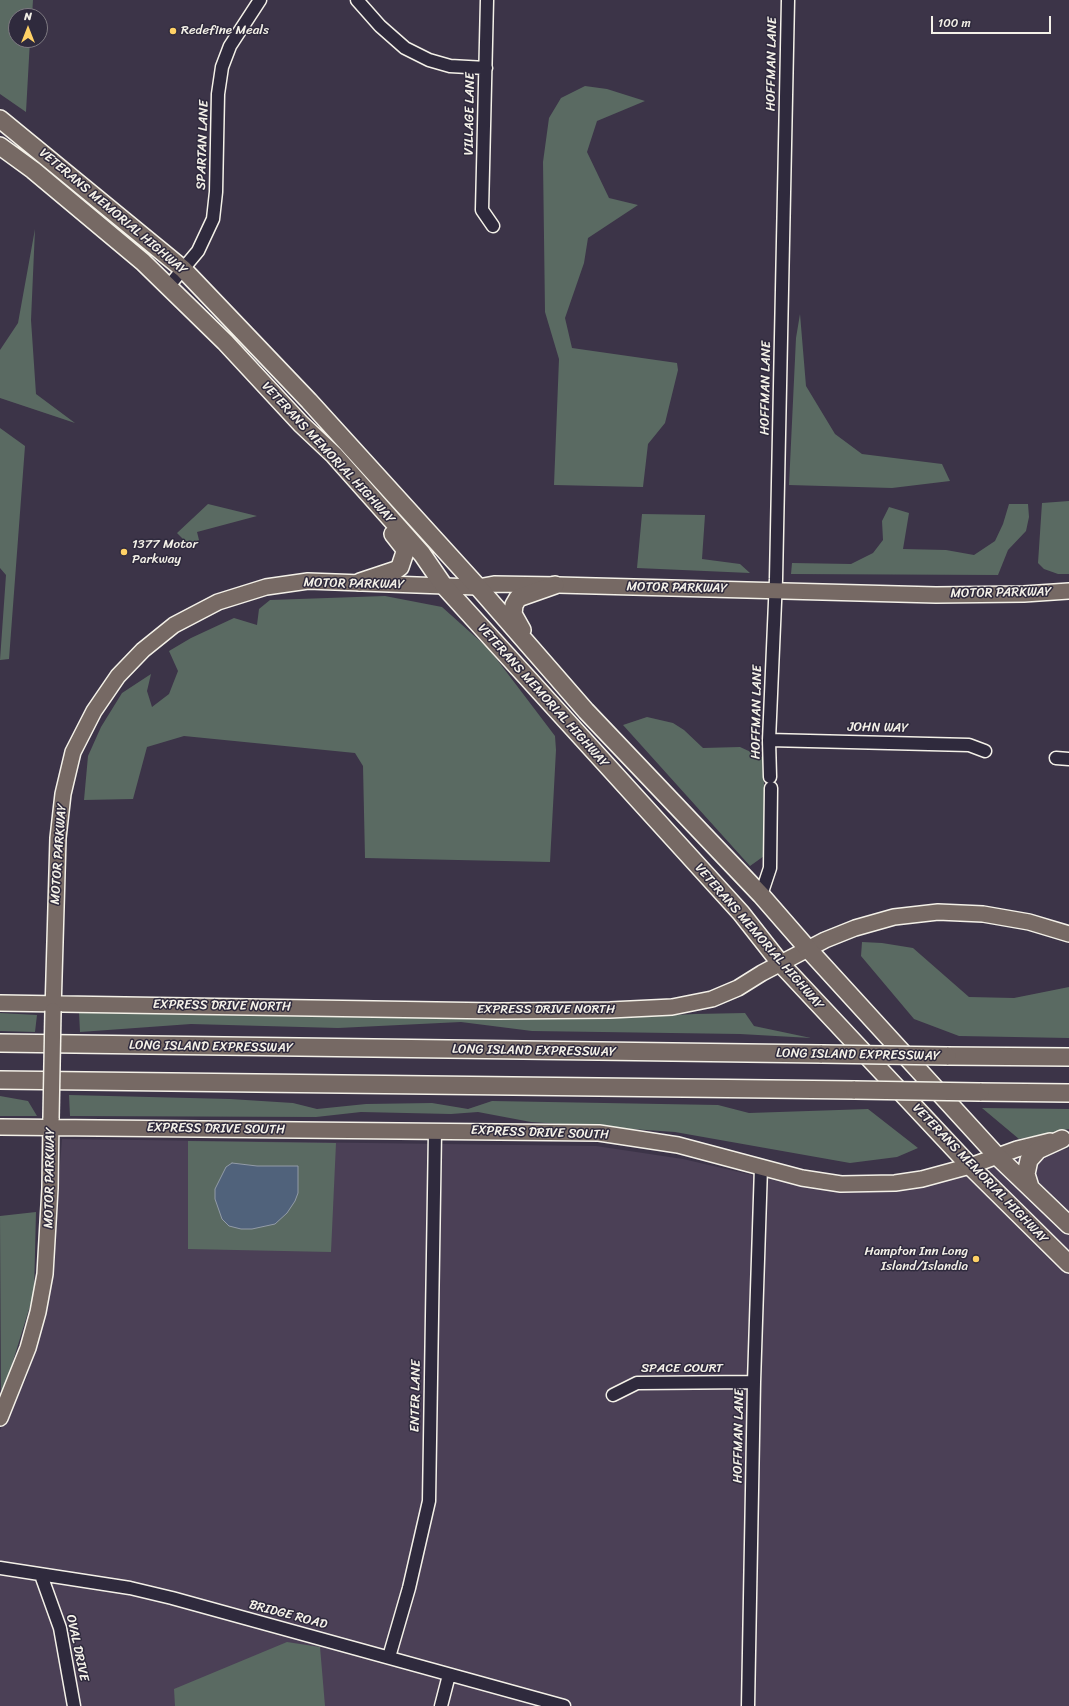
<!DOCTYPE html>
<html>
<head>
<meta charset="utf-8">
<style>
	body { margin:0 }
	#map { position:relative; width:1069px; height:1706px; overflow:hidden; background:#3c3448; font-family:Sriracha,sans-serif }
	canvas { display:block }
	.north { position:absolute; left:8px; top:8px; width:40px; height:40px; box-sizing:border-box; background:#2f2a3d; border:1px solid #7e7a81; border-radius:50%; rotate:0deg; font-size:11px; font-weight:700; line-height:16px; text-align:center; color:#f4f1e8 }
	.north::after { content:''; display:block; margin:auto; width:14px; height:18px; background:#ffd166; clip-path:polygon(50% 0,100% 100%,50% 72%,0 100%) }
	.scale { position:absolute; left:931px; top:16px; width:120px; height:18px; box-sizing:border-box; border:2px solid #f4f1e8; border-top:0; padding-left:5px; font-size:12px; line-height:14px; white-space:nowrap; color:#f4f1e8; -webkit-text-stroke:3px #2f2a3d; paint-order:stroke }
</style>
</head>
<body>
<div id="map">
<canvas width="1069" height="1706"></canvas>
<div class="north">N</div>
<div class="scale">100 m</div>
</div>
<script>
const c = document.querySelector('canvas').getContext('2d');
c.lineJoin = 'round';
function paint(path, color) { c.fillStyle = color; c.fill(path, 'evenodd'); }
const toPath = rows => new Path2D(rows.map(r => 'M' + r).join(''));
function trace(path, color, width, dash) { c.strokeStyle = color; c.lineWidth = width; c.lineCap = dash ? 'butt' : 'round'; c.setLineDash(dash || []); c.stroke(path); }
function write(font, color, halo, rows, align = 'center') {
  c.font = font + ' Sriracha,sans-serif'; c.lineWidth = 3; c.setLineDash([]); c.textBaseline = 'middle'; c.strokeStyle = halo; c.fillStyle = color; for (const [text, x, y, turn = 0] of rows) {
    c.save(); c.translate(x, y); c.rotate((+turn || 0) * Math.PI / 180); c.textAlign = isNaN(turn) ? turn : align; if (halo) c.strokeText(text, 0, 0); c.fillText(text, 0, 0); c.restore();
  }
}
const built = toPath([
	[62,1139,596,1146,683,1159,782,1182,856,1191,1018,1155,1069,1149,1069,1706,0,1706,0,1430,27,1377,51,1282]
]);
const green = toPath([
	[0,0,33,0,32,16,16,16,16,40,30,40,26,112,0,94],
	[585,86,607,89,645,101,597,121,587,152,609,198,638,205,588,238,584,263,565,318,572,348,677,363,678,370,665,423,648,444,643,487,554,485,559,359,545,312,543,162,549,118,561,98],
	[35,229,31,320,36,394,75,423,0,398,0,350,18,323],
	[800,314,806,386,835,434,862,454,942,464,950,481,892,488,789,485,796,338],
	[0,428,25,446,9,659,0,660,6,575,0,568],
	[1069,501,1069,574,1058,574,1044,569,1038,563,1042,503],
	[208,504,257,516,197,532,199,540,190,546,177,533],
	[1009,504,1028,504,1029,517,1026,531,1008,550,998,575,791,574,792,563,851,564,873,553,883,540,882,521,889,507,909,513,903,549,946,550,974,555,995,541,1003,524],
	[642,514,705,515,702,559,740,564,750,573,637,568],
	[385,596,442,607,489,649,555,736,556,750,550,862,365,858,363,766,355,753,184,736,147,747,133,799,84,800,88,756,101,727,122,693,151,674,147,691,152,707,169,694,178,671,169,651,191,638,234,618,257,625,259,609,270,600],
	[647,717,673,723,684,730,703,748,740,747,764,758,764,856,750,866,623,725],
	[862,942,882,943,913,948,969,997,1014,998,1069,987,1069,1038,959,1036,914,1019,861,956],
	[79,1012,616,1018,695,1014,745,1013,754,1026,811,1038,740,1034,532,1031,461,1022,338,1028,191,1024,80,1032],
	[0,1013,37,1015,35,1032,0,1031],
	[69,1095,230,1099,293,1103,317,1109,366,1104,432,1103,468,1109,492,1101,718,1105,749,1113,868,1109,918,1148,897,1157,850,1163,675,1132,531,1122,478,1112,451,1114,361,1112,316,1117,70,1116],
	[0,1096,28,1101,37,1116,0,1116],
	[982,1108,1069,1109,1069,1129,1019,1139],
	[188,1141,336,1143,331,1252,188,1249],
	[36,1212,34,1293,1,1400,0,1216],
	[287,1642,320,1647,325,1706,175,1706,174,1689]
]);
const water = toPath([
	[232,1163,257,1166,298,1166,298,1193,295,1201,287,1213,275,1224,252,1229,241,1229,229,1226,222,1219,215,1199,215,1189,226,1167,232,1163]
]);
const minor = toPath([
	[357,0,380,26,405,48,429,60,450,66,486,68],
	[487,0,482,210,493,226],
	[168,287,198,251,213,219,216,192,218,94,222,67,230,46,260,0],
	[769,740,969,745,985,751],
	[1056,758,1069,759],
	[770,777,769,740,776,579,788,0],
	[761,895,770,868,771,788],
	[613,1395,637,1383,754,1382],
	[0,1568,130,1588,172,1598,564,1706],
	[41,1575,60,1628,74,1706],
	[389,1657,409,1588,429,1501,435,1131],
	[441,1706,449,1675],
	[748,1706,754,1382,761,1167]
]);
const major = toPath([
	[0,1003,498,1011,610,1010,672,1007,712,999,738,988,762,973,825,940,855,928,894,917,938,912,983,914,1029,922,1069,934],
	[53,1011,58,838,63,794,73,752,94,711,118,676,143,650,174,625,218,602,266,587,308,581,444,586,478,587,494,584,558,585,936,595,1024,594,1069,591],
	[0,1127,599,1133,678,1145,802,1178,841,1184,895,1183,922,1179,970,1166,1017,1149,1050,1141],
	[0,1418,28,1348,38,1312,45,1274,50,1188,51,1118]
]);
const highway = toPath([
	[0,119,183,269,309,401,478,587,586,711,761,895,808,949,997,1156,1069,1225],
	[0,146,33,170,143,262,225,342,301,424,334,455,422,554,444,586,741,913,781,964,970,1166,1069,1264],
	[360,582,396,570,400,567,405,552,404,548,393,534],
	[522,630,513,614,514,605,518,598,555,585],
	[0,1043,822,1054],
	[947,1056,1069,1057],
	[0,1080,855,1090],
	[980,1092,1069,1093],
	[1030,1187,1026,1174,1029,1160,1038,1150,1062,1139]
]);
const majorBridge = toPath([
	[51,1118,53,1011]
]);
const highwayBridge = toPath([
	[822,1054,947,1056],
	[855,1090,980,1092]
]);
const markers = [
	[173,31,4,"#ffd166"],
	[124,552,4,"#ffd166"],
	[976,1259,4,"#ffd166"]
];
const poiNames = [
	["Redefine Meals",181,31],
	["1377 Motor",132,545],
	["Parkway",132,560],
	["Hampton Inn Long",968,1252,"right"],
	["Island/Islandia",968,1267,"right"]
];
const streetNames = [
	["HOFFMAN LANE",772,64,-89],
	["VILLAGE LANE",470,114,-89],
	["SPARTAN LANE",203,145,-88],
	["VETERANS MEMORIAL HIGHWAY",113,212,40],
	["HOFFMAN LANE",766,388,-89],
	["VETERANS MEMORIAL HIGHWAY",328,453,47],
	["MOTOR PARKWAY",354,584,1],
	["MOTOR PARKWAY",677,588,1],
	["MOTOR PARKWAY",1001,593,-1],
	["VETERANS MEMORIAL HIGHWAY",543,696,48],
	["HOFFMAN LANE",757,712,-89],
	["JOHN WAY",878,728,1],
	["MOTOR PARKWAY",59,854,-86],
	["VETERANS MEMORIAL HIGHWAY",759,937,49],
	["EXPRESS DRIVE NORTH",222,1006,1],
	["EXPRESS DRIVE NORTH",546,1010],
	["LONG ISLAND EXPRESSWAY",211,1047,1],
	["LONG ISLAND EXPRESSWAY",534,1051,1],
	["LONG ISLAND EXPRESSWAY",858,1055,1],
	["EXPRESS DRIVE SOUTH",216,1129,1],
	["EXPRESS DRIVE SOUTH",540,1133,2],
	["VETERANS MEMORIAL HIGHWAY",980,1174,46],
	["MOTOR PARKWAY",50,1178,-89],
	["SPACE COURT",682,1369],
	["ENTER LANE",416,1396,-89],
	["HOFFMAN LANE",739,1436,-89],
	["BRIDGE ROAD",288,1615,15],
	["OVAL DRIVE",77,1648,78]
];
paint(built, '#4b4056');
paint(green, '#5a6a62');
paint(water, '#50627b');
trace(water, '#929ba7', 1);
trace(minor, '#f4f1e8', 15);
trace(major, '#f4f1e8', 18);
trace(highway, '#f4f1e8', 20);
trace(minor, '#2f2a3d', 12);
trace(major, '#766964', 15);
trace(highway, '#766964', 17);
trace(majorBridge, '#f4f1e8', 18, []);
trace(highwayBridge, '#f4f1e8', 20, []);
trace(majorBridge, '#766964', 15);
trace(highwayBridge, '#766964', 17);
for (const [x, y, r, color] of markers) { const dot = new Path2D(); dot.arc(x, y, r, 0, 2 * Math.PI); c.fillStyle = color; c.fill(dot); trace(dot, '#2f2a3d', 1.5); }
write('13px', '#f4f1e8', '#2f2a3d', poiNames, 'left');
write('13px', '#f4f1e8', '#2f2a3d', streetNames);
</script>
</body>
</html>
